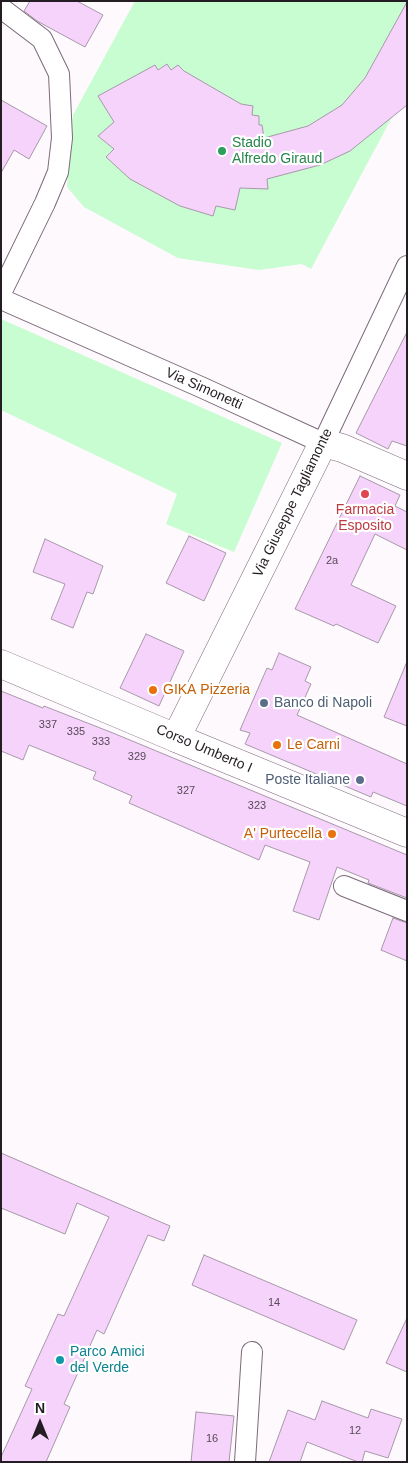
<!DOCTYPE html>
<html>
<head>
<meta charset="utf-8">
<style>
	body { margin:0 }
	#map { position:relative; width:408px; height:1463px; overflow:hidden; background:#fdf9fd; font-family:Arial,sans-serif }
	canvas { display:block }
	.frame { position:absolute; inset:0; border:2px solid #241d23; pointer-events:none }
	.north { position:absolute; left:15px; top:1398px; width:50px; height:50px; -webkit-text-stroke:4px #fff; paint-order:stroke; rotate:0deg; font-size:14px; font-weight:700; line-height:20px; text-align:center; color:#241d23 }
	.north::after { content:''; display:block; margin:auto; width:18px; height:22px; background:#241d23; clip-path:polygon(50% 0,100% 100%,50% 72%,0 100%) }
</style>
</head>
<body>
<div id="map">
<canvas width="408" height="1463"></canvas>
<div class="frame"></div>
<div class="north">N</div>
</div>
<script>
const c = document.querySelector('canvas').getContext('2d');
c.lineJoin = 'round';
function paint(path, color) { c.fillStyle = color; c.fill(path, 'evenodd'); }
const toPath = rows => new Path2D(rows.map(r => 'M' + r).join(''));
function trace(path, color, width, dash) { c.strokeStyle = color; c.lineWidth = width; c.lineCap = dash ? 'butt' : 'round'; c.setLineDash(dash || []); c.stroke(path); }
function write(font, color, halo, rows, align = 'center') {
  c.font = font + ' Arial,sans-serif'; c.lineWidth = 4.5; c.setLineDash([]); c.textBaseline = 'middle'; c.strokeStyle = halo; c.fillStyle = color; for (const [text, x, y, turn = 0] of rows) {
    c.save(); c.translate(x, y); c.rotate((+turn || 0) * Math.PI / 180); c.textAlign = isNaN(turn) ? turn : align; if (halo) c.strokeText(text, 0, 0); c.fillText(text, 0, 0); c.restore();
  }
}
const green = toPath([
	[135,1,407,1,407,89,311,269,302,264,259,270,178,258,84,207,67,187,73,115],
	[1,319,282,443,234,552,166,524,177,494,1,410]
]);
const building = toPath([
	[30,1,77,1,103,15,85,47,37,21,24,11,30,1],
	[407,2,407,105,350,151,320,165,267,179,268,189,240,188,235,210,216,206,213,216,180,206,130,179,106,157,114,149,98,136,114,122,98,96,155,65,158,70,167,64,171,70,178,65,184,71,241,104,253,106,252,115,259,116,259,125,262,125,264,138,308,126,342,105,365,78,407,2],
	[1,100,47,126,29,159,14,150,1,173,1,100],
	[407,332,407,446,392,441,388,449,356,433,407,332],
	[360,476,400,495,395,506,407,512,407,550,375,534,351,585,396,606,378,643,336,624,334,626,295,609,360,476],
	[189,536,226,553,204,601,166,583,189,536],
	[45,539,103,566,93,594,87,592,73,628,51,619,65,584,33,572,45,539],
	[146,634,184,651,159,706,120,688,146,634],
	[279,653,311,667,305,681,311,684,297,715,407,764,407,806,373,792,371,797,245,744,250,733,240,730,267,668,272,670,279,653],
	[406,664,407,664,407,726,384,717,406,664],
	[1,691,43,708,44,706,113,733,407,855,407,898,368,883,369,880,337,867,319,920,293,911,310,862,265,845,259,860,129,803,132,796,93,779,96,772,29,745,23,760,1,751,1,691],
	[393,918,407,923,407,961,381,950,393,918],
	[1,1153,170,1226,164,1241,148,1235,104,1334,97,1330,64,1404,70,1407,46,1462,1,1462,1,1457,32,1389,25,1386,58,1314,64,1316,109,1217,77,1203,65,1234,1,1208,1,1153],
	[204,1255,357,1320,344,1350,192,1285,204,1255],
	[407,1318,407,1372,386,1363,407,1318],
	[322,1401,368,1418,371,1409,402,1419,388,1458,365,1451,362,1462,358,1462,307,1442,300,1462,269,1462,288,1410,315,1420,322,1401],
	[196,1412,234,1416,229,1462,191,1462,196,1412]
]);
const street = toPath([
	[1,8,42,39,59,74,62,138,58,172,45,203,1,293],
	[1,299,203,388,323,443,407,266],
	[344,886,407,911],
	[245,1462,252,1352]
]);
const secondary = toPath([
	[176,738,407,833]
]);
const primary = toPath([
	[1,664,176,738,323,443,342,448,407,476]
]);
const markers = [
	[222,151,5,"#2e9e5b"],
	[365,494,5,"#e0444e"],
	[153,690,5,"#e8710a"],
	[264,703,5,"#5c6f8a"],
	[277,745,5,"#e8710a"],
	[360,780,5,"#5c6f8a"],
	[332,834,5,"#e8710a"],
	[60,1360,5,"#0f9aa8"]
];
const numberNames = [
	["2a",332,561],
	["337",48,725],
	["335",76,732],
	["333",101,742],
	["329",137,757],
	["327",186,791],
	["323",257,806],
	["14",274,1303],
	["12",355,1431],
	["16",212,1439]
];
const leisureNames = [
	["Stadio",232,143],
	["Alfredo Giraud",232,159]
];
const streetNames = [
	["Via Simonetti",204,389,24],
	["Via Giuseppe Tagliamonte",293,503,-64],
	["Corso Umberto I",204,749,23]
];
const healthNames = [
	["Farmacia",365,510],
	["Esposito",365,526]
];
const foodNames = [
	["GIKA Pizzeria",163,690],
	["Le Carni",287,745],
	["A' Purtecella",322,834,"right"]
];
const serviceNames = [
	["Banco di Napoli",274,703],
	["Poste Italiane",350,780,"right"]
];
const cultureNames = [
	["Parco Amici",70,1352],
	["del Verde",70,1368]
];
paint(green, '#c8fcd1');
paint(building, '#f6d3fb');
trace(building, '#a798a9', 1);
trace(street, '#7b6a79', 22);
trace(secondary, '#7b6a79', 29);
trace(primary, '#7b6a79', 29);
trace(street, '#fff', 20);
trace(secondary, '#fff', 28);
trace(primary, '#fff', 28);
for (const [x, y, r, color] of markers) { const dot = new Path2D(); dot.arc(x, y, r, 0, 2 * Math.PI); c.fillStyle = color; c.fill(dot); trace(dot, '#fff', 2); }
write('11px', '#584a59', null, numberNames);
write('14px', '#27864d', '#fff', leisureNames, 'left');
write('14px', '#241d23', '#fff', streetNames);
write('14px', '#be3a42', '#fff', healthNames);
write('14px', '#c56008', '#fff', foodNames, 'left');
write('14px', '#4e5e75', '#fff', serviceNames, 'left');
write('14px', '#0d838f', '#fff', cultureNames, 'left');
</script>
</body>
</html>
